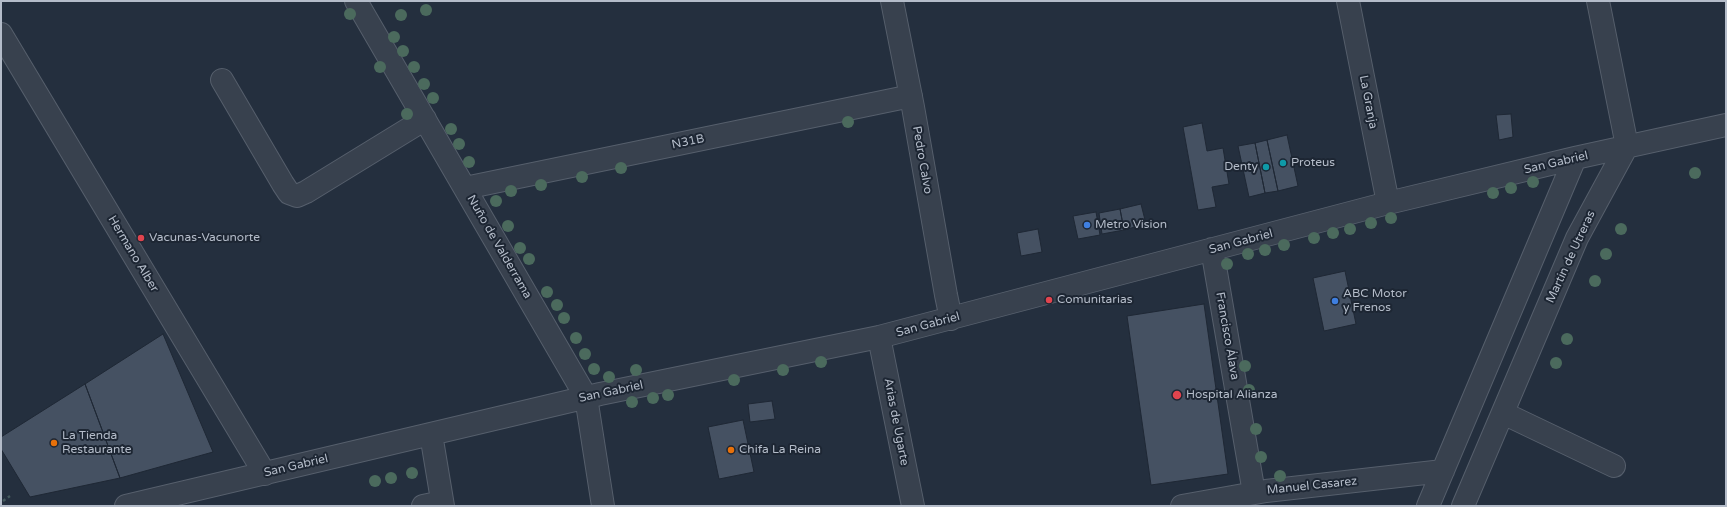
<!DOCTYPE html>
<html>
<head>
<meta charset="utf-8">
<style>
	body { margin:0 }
	#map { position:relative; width:1727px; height:507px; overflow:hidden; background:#242f3e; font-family:"Varela Round",sans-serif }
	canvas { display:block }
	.frame { position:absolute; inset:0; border:2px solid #b4bcc9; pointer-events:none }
</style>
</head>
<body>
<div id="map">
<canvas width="1727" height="507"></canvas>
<div class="frame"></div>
</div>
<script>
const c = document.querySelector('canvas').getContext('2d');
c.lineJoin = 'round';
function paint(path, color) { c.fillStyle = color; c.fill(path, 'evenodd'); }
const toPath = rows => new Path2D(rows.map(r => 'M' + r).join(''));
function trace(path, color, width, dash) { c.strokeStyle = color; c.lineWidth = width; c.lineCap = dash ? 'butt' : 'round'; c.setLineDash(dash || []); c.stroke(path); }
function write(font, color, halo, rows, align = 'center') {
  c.font = font + ' "Varela Round",sans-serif'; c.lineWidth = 4; c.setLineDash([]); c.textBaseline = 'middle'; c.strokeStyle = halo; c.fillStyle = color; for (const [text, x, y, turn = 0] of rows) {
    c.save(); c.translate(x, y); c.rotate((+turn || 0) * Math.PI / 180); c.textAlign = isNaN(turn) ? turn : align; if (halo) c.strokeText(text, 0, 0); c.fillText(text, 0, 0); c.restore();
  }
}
const building = toPath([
	[1511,114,1513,137,1499,140,1496,115,1511,114],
	[1202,123,1207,151,1223,148,1229,184,1212,187,1216,207,1198,210,1183,127,1202,123],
	[1287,135,1298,186,1278,191,1267,140,1287,135],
	[1267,140,1278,191,1265,193,1255,143,1267,140],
	[1255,143,1265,193,1249,197,1238,146,1255,143],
	[1141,204,1146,224,1124,230,1120,209,1141,204],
	[1120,209,1124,230,1102,234,1099,213,1120,209],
	[1096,212,1100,235,1078,239,1073,216,1096,212],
	[1038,229,1042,252,1021,256,1017,233,1038,229],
	[1345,271,1356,324,1324,331,1313,278,1345,271],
	[1204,304,1228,474,1151,485,1127,316,1204,304],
	[163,334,213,452,120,478,85,384,163,334],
	[85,384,120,478,30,497,1,449,1,437,85,384],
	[772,401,775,419,750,422,748,404,772,401],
	[743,420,754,472,719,479,708,427,743,420]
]);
const path = toPath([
	[3,501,10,496],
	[29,505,29,506]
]);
const minor = toPath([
	[356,1,586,397,603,506],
	[892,1,913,107,946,295,951,319],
	[1348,1,1388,203],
	[1,34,265,474],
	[222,80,283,184,289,193,297,196,306,192,425,119],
	[465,188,911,96],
	[1212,249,1254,493],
	[879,337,913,506],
	[1503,413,1614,466],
	[431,434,443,506],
	[126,506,600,394,879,337,1388,203,1575,158,1726,125],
	[423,506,442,502],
	[1182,506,1266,491,1443,471],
	[1428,506,1575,158],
	[1463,506,1577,238,1627,146,1598,1]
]);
const trees = [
	[426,10],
	[350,14],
	[401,15],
	[394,37],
	[403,51],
	[380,67],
	[414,67],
	[424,84],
	[433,98],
	[407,114],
	[848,122],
	[451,129],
	[459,144],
	[469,162],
	[621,168],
	[1695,173],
	[582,177],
	[1533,182],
	[541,185],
	[1511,188],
	[511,191],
	[1493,193],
	[496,201],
	[1391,218],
	[1371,223],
	[508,226],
	[1350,229],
	[1621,229],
	[1333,233],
	[1314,238],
	[1284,245],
	[520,248],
	[1265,250],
	[1248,254],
	[1606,254],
	[529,259],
	[1227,264],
	[1595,281],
	[547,292],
	[557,305],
	[564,318],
	[576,338],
	[1567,339],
	[585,354],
	[821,362],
	[1556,363],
	[1245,366],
	[594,369],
	[636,370],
	[783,370],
	[609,377],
	[734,380],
	[1249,390],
	[668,395],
	[653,398],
	[632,402],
	[1256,429],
	[1261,457],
	[412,473],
	[1280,476],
	[391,478],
	[375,481]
];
const markers = [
	[1283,163,4,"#0f9aa8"],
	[1266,167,4,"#0f9aa8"],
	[1087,225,4,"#3f7fe0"],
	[141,238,4,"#e0444e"],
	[1049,300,4,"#e0444e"],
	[1335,301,4,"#3f7fe0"],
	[1177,395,5,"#e0444e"],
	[54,443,4,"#e8710a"],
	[731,450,4,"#e8710a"]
];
const streetNames = [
	["La Granja",1368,102,79],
	["N31B",688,142,-12],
	["Pedro Calvo",922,160,80],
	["San Gabriel",1556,163,-13],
	["San Gabriel",1241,242,-15],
	["Nuño de Valderrama",499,247,60],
	["Hermano Alber",133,254,59],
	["Martin de Utreras",1571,257,-65],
	["San Gabriel",928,325,-15],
	["Francisco Álava",1227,336,80],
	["San Gabriel",611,392,-12],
	["Arias de Ugarte",896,422,79],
	["San Gabriel",296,466,-13],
	["Manuel Casarez",1312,486,-6]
];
const poiNames = [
	["Proteus",1291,163],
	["Denty",1258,167,"right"],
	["Metro Vision",1095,225],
	["Vacunas-Vacunorte",149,238],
	["ABC Motor",1343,294],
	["y Frenos",1343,308],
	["Comunitarias",1057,300],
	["Hospital Alianza",1186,395],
	["La Tienda",62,436],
	["Restaurante",62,450],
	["Chifa La Reina",739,450]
];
paint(building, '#455162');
trace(building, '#1f2835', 1);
trace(minor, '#565f6c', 24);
trace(path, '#44595c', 2.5, [3, 3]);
trace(minor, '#38414e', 22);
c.fillStyle = '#4b6a5d';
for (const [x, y] of trees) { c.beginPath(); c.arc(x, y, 6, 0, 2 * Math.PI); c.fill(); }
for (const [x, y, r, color] of markers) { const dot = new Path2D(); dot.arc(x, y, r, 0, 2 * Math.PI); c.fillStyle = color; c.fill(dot); trace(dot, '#1d2633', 1.5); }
write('12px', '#b4bcc9', '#1d2633', streetNames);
write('12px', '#b4bcc9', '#1d2633', poiNames, 'left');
</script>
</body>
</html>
